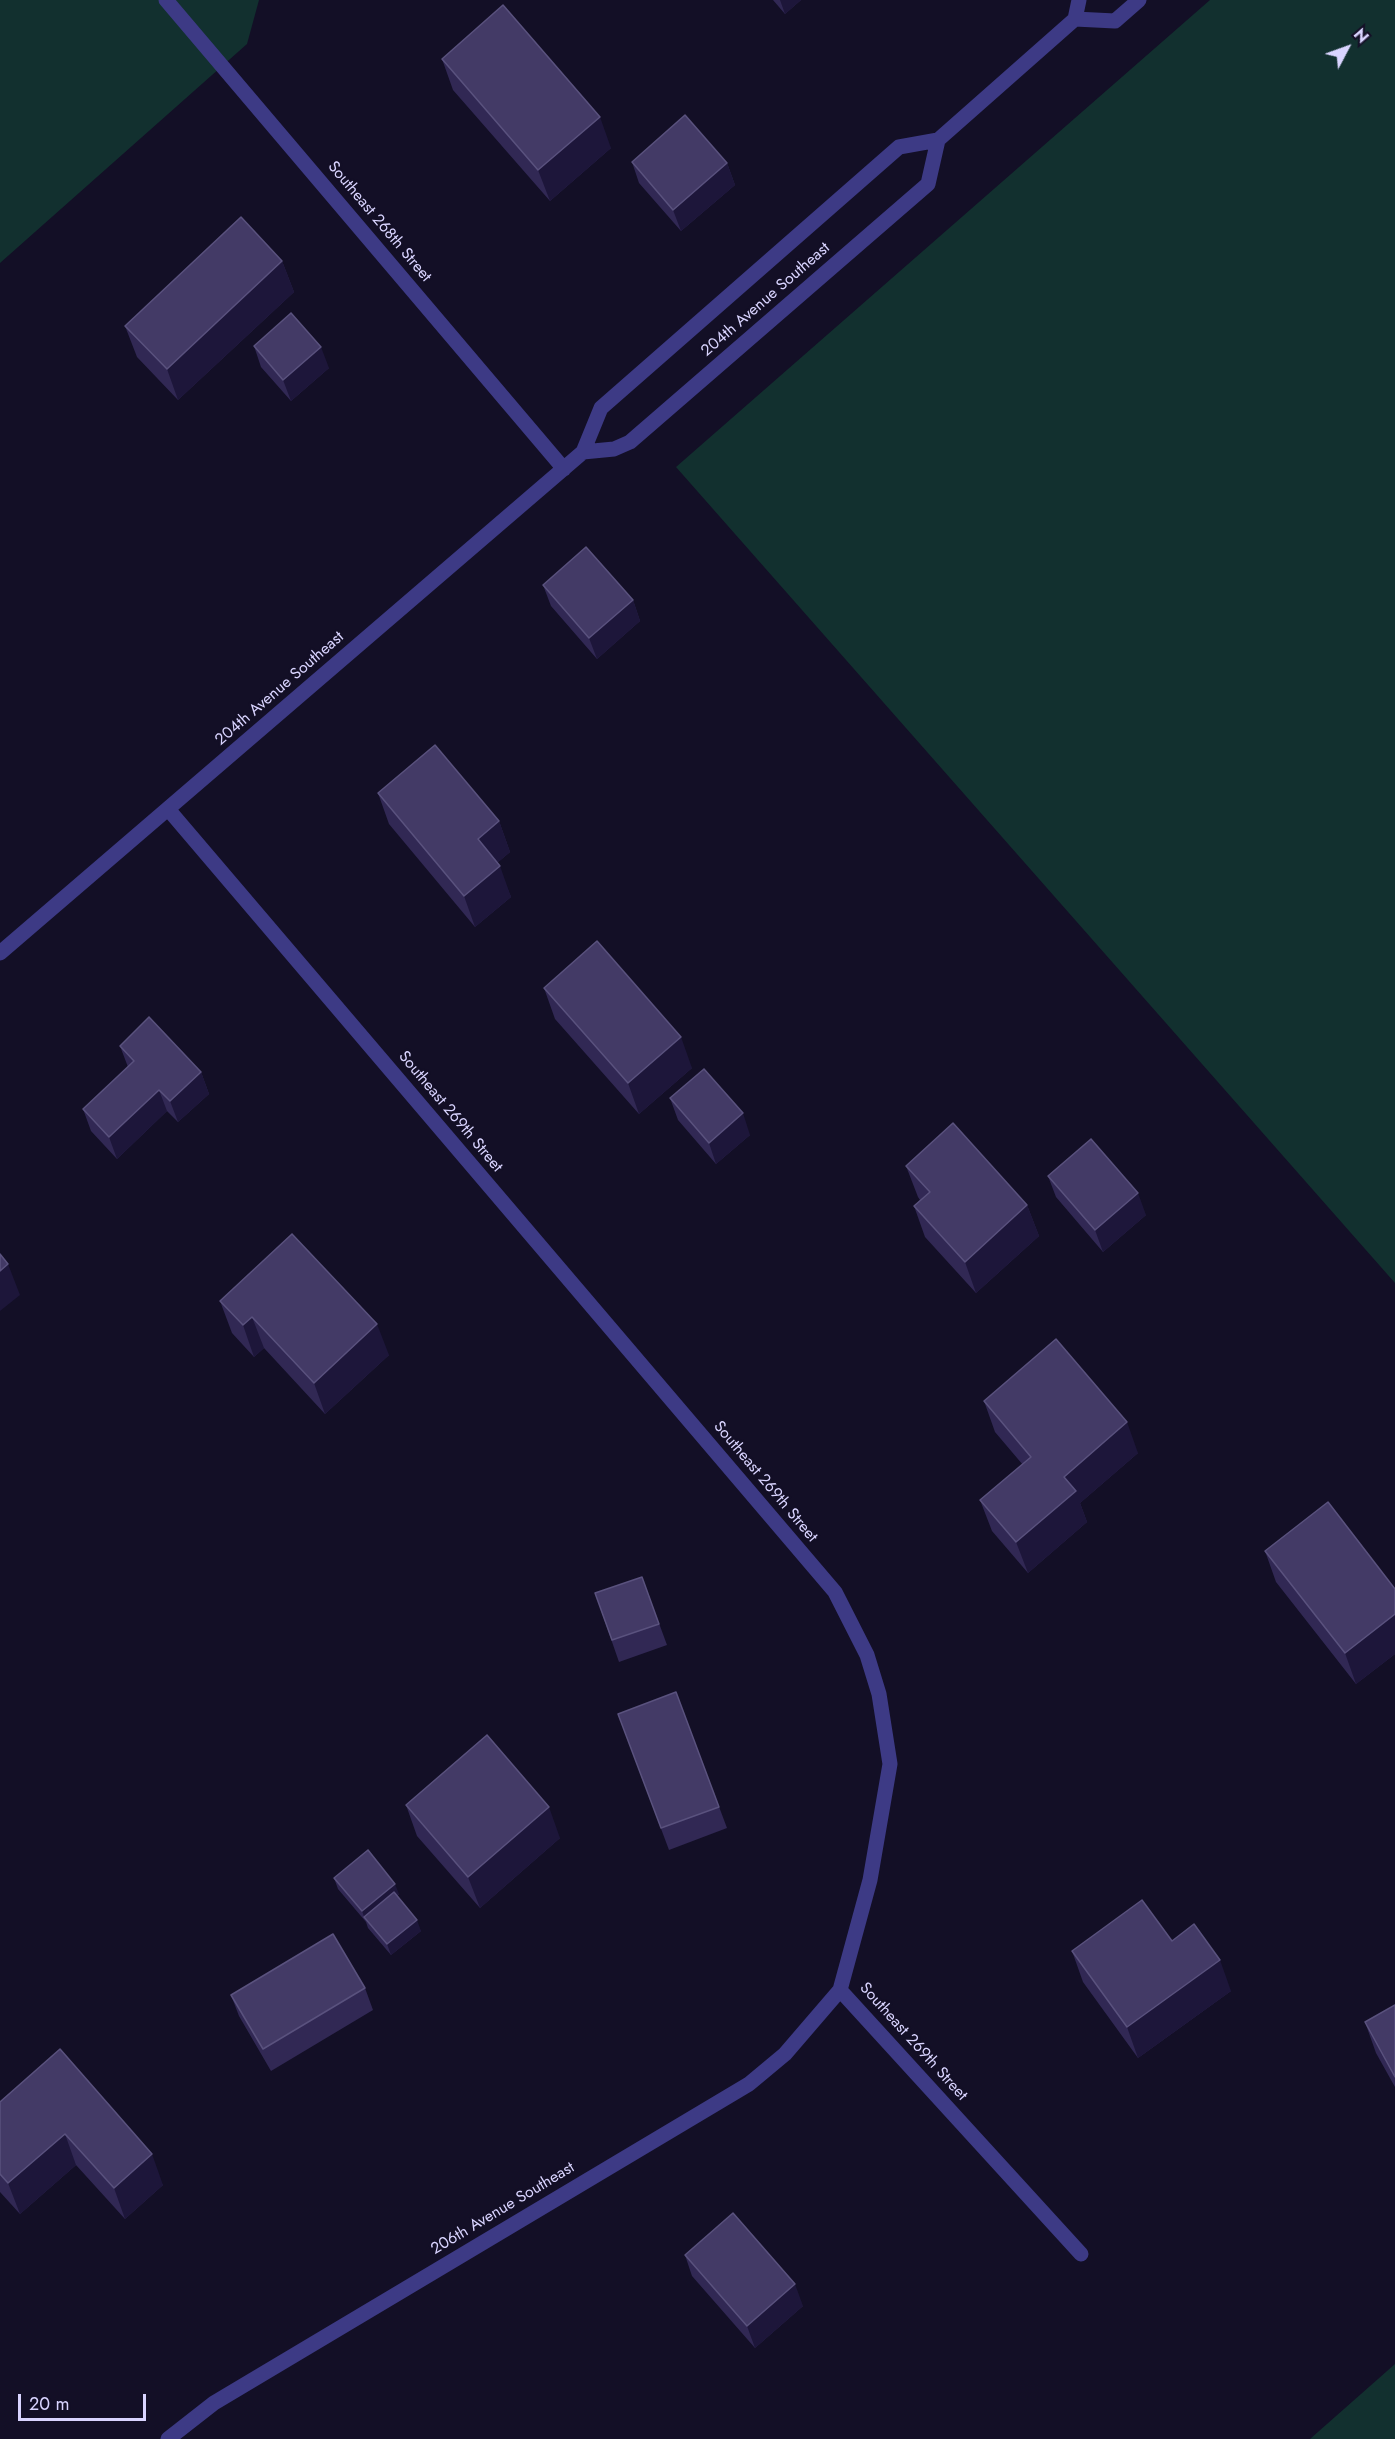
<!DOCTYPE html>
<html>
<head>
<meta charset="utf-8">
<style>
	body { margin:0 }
	#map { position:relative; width:1395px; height:2439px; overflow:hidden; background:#130f26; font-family:Jost,sans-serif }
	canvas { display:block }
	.north { position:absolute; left:1317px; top:18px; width:60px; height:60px; -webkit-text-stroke:4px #130f26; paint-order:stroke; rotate:49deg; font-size:16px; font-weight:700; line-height:24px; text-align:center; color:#d9d4ff }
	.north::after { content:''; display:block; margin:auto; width:21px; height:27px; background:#d9d4ff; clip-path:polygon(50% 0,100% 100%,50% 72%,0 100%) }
	.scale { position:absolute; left:18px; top:2394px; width:128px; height:27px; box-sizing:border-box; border:3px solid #d9d4ff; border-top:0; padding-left:8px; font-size:18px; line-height:21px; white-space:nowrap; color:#d9d4ff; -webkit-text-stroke:4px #130f26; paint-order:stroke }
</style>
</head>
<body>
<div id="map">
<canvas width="1395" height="2439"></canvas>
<div class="north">N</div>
<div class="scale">20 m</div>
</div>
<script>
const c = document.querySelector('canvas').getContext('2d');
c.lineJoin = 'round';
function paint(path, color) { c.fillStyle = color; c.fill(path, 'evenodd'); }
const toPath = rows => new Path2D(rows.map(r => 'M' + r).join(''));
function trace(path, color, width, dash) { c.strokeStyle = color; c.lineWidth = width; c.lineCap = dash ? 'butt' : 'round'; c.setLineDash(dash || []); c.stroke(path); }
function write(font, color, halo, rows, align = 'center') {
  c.font = font + ' Jost,sans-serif'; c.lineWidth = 4.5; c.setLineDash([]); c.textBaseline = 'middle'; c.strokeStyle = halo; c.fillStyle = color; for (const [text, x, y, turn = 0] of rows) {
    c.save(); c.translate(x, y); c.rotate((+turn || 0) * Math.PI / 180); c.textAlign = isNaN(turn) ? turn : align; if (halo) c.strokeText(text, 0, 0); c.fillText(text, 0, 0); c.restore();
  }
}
const green = toPath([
	[0,0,259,0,247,44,0,263],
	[1210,0,1395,0,1395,1283,676,467],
	[1395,2364,1395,2439,1310,2439]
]);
const street = toPath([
	[166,0,564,469],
	[1075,19,1115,21,1139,0],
	[938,140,1075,19,1079,0],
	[168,809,835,1592,867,1655,879,1694,890,1764,870,1880,840,1990,1081,2254],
	[0,953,583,452,601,408,899,147,938,140,928,184,630,442,614,449,583,452],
	[168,2439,214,2403,749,2084,785,2054,840,1990]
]);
const wall = toPath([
	[773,0,801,0,785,14],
	[442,59,611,148,550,201,453,90],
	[632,162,727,163,735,185,681,231,639,183],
	[282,261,294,292,178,400,137,357,125,326],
	[254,346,329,368,291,401,261,367],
	[543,585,633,600,640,621,597,659,551,606],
	[378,793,499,821,510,852,497,863,511,897,475,927,389,824],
	[544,988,692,1068,639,1114,555,1019],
	[120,1046,201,1072,209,1094,178,1122,167,1111,117,1159,91,1131,83,1109,128,1067],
	[670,1098,750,1135,716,1164,678,1120],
	[906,1166,1027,1205,1039,1236,976,1293,925,1237,914,1206,920,1200,918,1197],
	[1048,1176,1146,1215,1103,1252,1056,1197],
	[220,1301,389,1355,325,1414,264,1348,254,1357,232,1333],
	[984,1401,1138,1453,1080,1503,1087,1522,1028,1573,992,1531,980,1500,1023,1465,995,1432],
	[1265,1551,1395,1589,1395,1654,1356,1684,1276,1582],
	[642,1577,667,1645,619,1662,595,1593],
	[676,1692,727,1828,669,1850,618,1714],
	[406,1805,560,1838,480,1908,417,1836],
	[334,1878,399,1894,397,1896,421,1931,391,1955,368,1928,366,1922,338,1889],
	[1072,1951,1231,1991,1138,2058,1083,1982],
	[365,1988,373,2010,271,2071,239,2016,231,1995],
	[1395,2005,1395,2087,1376,2053,1365,2022],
	[60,2049,163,2185,125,2219,76,2165,20,2214,0,2192,0,2102],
	[685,2255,803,2306,755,2348,692,2276]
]);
const shadedWall = toPath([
	[780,0,801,0,785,14],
	[600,117,611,148,550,201,538,170],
	[727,163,735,185,681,231,673,210],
	[282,261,294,292,178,400,167,369],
	[321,347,329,368,291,401,283,380],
	[633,600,640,621,597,659,589,638],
	[499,821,510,852,489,870,478,839],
	[500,866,511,897,475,927,464,896],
	[681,1037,692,1068,639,1114,628,1083],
	[201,1072,209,1094,178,1122,170,1101],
	[159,1090,167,1111,117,1159,109,1137],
	[743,1113,750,1135,716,1164,709,1143],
	[1138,1193,1146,1215,1103,1252,1095,1230],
	[1027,1205,1039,1236,976,1293,965,1262],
	[8,1264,20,1295,0,1311,0,1271],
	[252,1317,264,1348,254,1357,243,1325],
	[377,1324,389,1355,325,1414,314,1383],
	[1127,1422,1138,1453,1080,1503,1087,1522,1028,1573,1016,1542,1064,1477],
	[1395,1614,1395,1654,1356,1684,1345,1653],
	[549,1807,560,1838,480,1908,468,1877],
	[395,1884,399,1894,367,1921,364,1917,366,1922,362,1911],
	[417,1920,421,1931,391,1955,387,1944],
	[1220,1960,1231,1991,1138,2058,1127,2027],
	[65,2134,76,2165,20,2214,8,2183],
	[152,2154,163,2185,125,2219,114,2188],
	[795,2284,803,2306,755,2348,747,2326]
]);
const building = toPath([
	[503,5,600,117,538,170,442,59,503,5],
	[685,115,727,163,673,210,632,162,685,115],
	[241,217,282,261,167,369,125,326,241,217],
	[291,313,321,347,283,380,254,346,291,313],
	[586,547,633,600,589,638,543,585,586,547],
	[435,745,499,821,478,839,500,866,464,896,378,793,435,745],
	[597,941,681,1037,628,1083,544,988,597,941],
	[149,1017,201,1072,170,1101,159,1090,109,1137,83,1109,134,1061,120,1046,149,1017],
	[704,1069,743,1113,709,1143,670,1098,704,1069],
	[953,1123,1027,1205,965,1262,914,1206,930,1192,906,1166,953,1123],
	[1091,1139,1138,1193,1095,1230,1048,1176,1091,1139],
	[292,1234,377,1324,314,1383,252,1317,243,1325,220,1301,292,1234],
	[0,1254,8,1264,0,1271,0,1254],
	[1056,1339,1127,1422,1064,1477,1076,1491,1016,1542,980,1500,1031,1457,984,1401,1056,1339],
	[1328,1502,1395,1589,1395,1614,1345,1653,1265,1551,1328,1502],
	[642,1577,659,1624,612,1640,595,1593,642,1577],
	[676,1692,719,1807,661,1828,618,1714,676,1692],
	[487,1735,549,1807,468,1877,406,1805,487,1735],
	[368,1850,395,1884,362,1911,334,1878,368,1850],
	[394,1892,417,1920,387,1944,364,1917,394,1892],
	[1142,1900,1172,1941,1194,1924,1220,1960,1127,2027,1072,1951,1142,1900],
	[333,1934,365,1988,263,2049,231,1995,333,1934],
	[1395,2005,1395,2077,1365,2022,1395,2005],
	[60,2049,152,2154,114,2188,65,2134,8,2183,0,2174,0,2102,60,2049],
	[733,2213,795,2284,747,2326,685,2255,733,2213]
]);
const streetNames = [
	["Southeast 268th Street",379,222,50],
	["204th Avenue Southeast",766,300,-41],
	["204th Avenue Southeast",280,689,-41],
	["Southeast 269th Street",450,1112,50],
	["Southeast 269th Street",765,1482,50],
	["Southeast 269th Street",913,2042,48],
	["206th Avenue Southeast",503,2209,-31]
];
paint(green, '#12302f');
trace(street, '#3d3a85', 15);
paint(wall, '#312854');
paint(shadedWall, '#1d163a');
paint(building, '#433a66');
trace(building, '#5a527e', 1.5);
write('16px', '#d9d4ff', '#130f26', streetNames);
</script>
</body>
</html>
